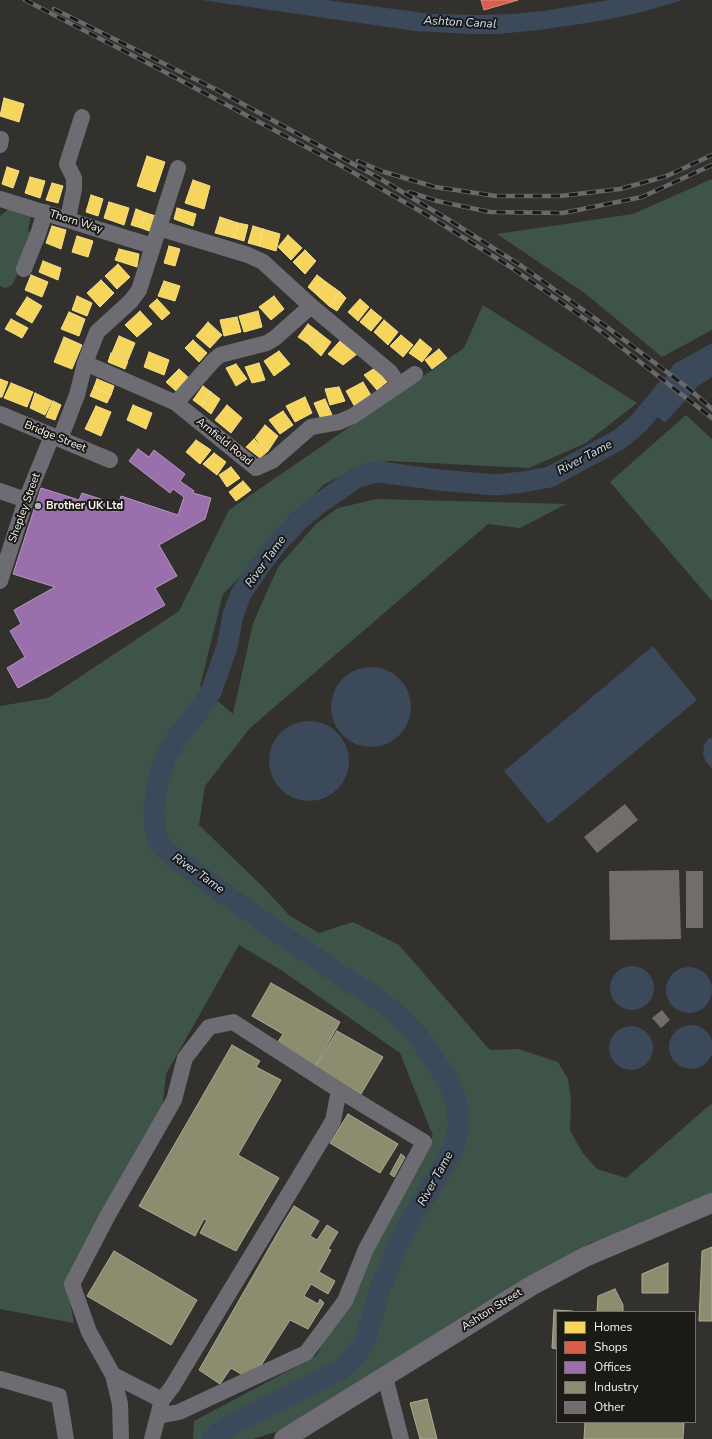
<!DOCTYPE html>
<html>
<head>
<meta charset="utf-8">
<style>
	body { margin:0 }
	#map { position:relative; width:712px; height:1439px; overflow:hidden; background:#33312d; font-family:"Nunito Sans",sans-serif }
	canvas { display:block }
	.legend { position:absolute; left:556px; top:1311px; width:140px; height:112px; box-sizing:border-box; background:#1b1a17; border:1px solid #73716e; margin:0; padding:5px 7px; list-style:none; font-size:12px; color:#f6f4f0 }
	.legend li { display:flex; align-items:center; gap:8px; height:20px }
	.legend b { width:20px; border:1px solid #73716e }
</style>
</head>
<body>
<div id="map">
<canvas width="712" height="1439"></canvas>
<ul class="legend">
<li><b style="height:11px;background:#f6d55c"></b>Homes</li>
<li><b style="height:11px;background:#d6604d"></b>Shops</li>
<li><b style="height:11px;background:#9970ab"></b>Offices</li>
<li><b style="height:11px;background:#8c8c6e"></b>Industry</li>
<li><b style="height:11px;background:#706d6a"></b>Other</li>
</ul>
</div>
<script>
const c = document.querySelector('canvas').getContext('2d');
c.lineJoin = 'round';
function paint(path, color) { c.fillStyle = color; c.fill(path, 'evenodd'); }
const toPath = rows => new Path2D(rows.map(r => 'M' + r).join(''));
function trace(path, color, width, dash) { c.strokeStyle = color; c.lineWidth = width; c.lineCap = dash ? 'butt' : 'round'; c.setLineDash(dash || []); c.stroke(path); }
function write(font, color, halo, rows, align = 'center') {
  c.font = font + ' "Nunito Sans",sans-serif'; c.lineWidth = 4; c.setLineDash([]); c.textBaseline = 'middle'; c.strokeStyle = halo; c.fillStyle = color; for (const [text, x, y, turn = 0] of rows) {
    c.save(); c.translate(x, y); c.rotate((+turn || 0) * Math.PI / 180); c.textAlign = isNaN(turn) ? turn : align; if (halo) c.strokeText(text, 0, 0); c.fillText(text, 0, 0); c.restore();
  }
}
const green = toPath([
	[712,179,712,330,662,357,586,294,497,234,633,214],
	[10,208,31,215,28,230,33,236,25,260,12,285,5,288,0,286,0,216],
	[483,305,637,403,586,443,529,468,390,461,365,464,323,485,247,570,223,594,200,686,233,714,253,623,278,567,316,524,338,508,377,499,566,504,520,528,488,524,250,728,205,786,199,825,263,887,290,916,319,933,353,922,399,945,490,1050,518,1049,558,1062,568,1079,571,1100,570,1130,582,1152,597,1169,626,1178,712,1103,712,1197,604,1249,592,1242,491,1299,285,1429,253,1439,193,1439,194,1421,316,1356,433,1136,400,1053,281,970,239,945,166,1074,162,1110,67,1285,74,1323,0,1309,0,706,48,698,179,611,229,510,464,348],
	[686,415,712,439,712,601,610,482]
]);
const water = toPath([
	[201,0,326,0,432,14,478,15,514,14,544,11,609,0,683,0,642,12,600,21,539,30,498,34,472,34,415,31],
	[712,343,712,377,698,386,665,423,645,407,674,364],
	[653,646,697,700,548,824,504,771],
	'331 707a40 40 0 1 1 80 0a40 40 0 1 1-80 0Z',
	'269 761a40 40 0 1 1 80 0a40 40 0 1 1-80 0Z',
	[712,737,712,768,706,762,703,755,704,746,708,739],
	'610 988a22 22 0 1 1 44 0a22 22 0 1 1-44 0Z',
	'666 990a23 23 0 1 1 46 0a23 23 0 1 1-46 0Z',
	'669 1047a22 22 0 1 1 44 0a22 22 0 1 1-44 0Z',
	'609 1048a22 22 0 1 1 44 0a22 22 0 1 1-44 0Z'
]);
const homes = toPath([
	[4,98,24,104,19,122,0,116,4,98],
	[147,156,165,162,155,192,137,186,147,156],
	[7,167,19,171,13,188,2,184,7,167],
	[30,177,45,181,40,198,25,193,30,177],
	[193,180,210,186,204,209,185,203,193,180],
	[52,183,63,186,58,203,46,200,52,183],
	[91,195,103,199,98,216,86,212,91,195],
	[109,202,129,208,124,225,104,218,109,202],
	[177,208,196,214,193,226,174,219,177,208],
	[136,209,146,213,141,228,131,225,136,209],
	[146,213,156,216,152,232,141,228,146,213],
	[220,217,238,223,234,238,215,233,220,217],
	[238,223,248,225,244,241,234,238,238,223],
	[52,226,66,230,61,249,46,243,52,226],
	[253,226,263,229,259,246,248,243,253,226],
	[263,229,280,234,276,251,259,246,263,229],
	[288,235,302,248,291,260,278,247,288,235],
	[77,236,93,241,88,257,72,252,77,236],
	[169,246,180,249,175,266,164,263,169,246],
	[119,249,139,254,137,267,115,260,119,249],
	[305,250,316,261,305,274,293,262,305,250],
	[43,261,61,268,58,280,39,272,43,261],
	[118,264,130,277,117,289,105,276,118,264],
	[31,275,48,282,42,297,25,290,31,275],
	[317,275,326,282,317,295,308,287,317,275],
	[101,280,114,293,100,307,87,293,101,280],
	[164,281,180,286,175,301,158,296,164,281],
	[326,282,340,292,329,306,317,295,326,282],
	[340,292,346,298,337,311,329,306,340,292],
	[77,296,92,303,87,316,72,310,77,296],
	[274,296,284,309,271,320,259,307,274,296],
	[27,297,42,306,32,323,16,314,27,297],
	[157,299,170,313,162,320,149,306,157,299],
	[360,299,369,307,358,321,348,312,360,299],
	[371,309,382,318,371,331,360,322,371,309],
	[140,311,152,324,137,337,125,325,140,311],
	[258,311,262,327,244,332,239,316,258,311],
	[69,312,85,319,79,336,61,329,69,312],
	[237,317,241,332,224,336,220,320,237,317],
	[11,319,28,328,22,338,5,329,11,319],
	[384,320,398,332,388,345,374,332,384,320],
	[208,322,222,335,210,348,196,336,208,322],
	[308,324,317,331,307,343,298,337,308,324],
	[317,331,331,342,321,356,307,343,317,331],
	[401,335,413,345,403,357,390,346,401,335],
	[119,336,135,343,128,360,112,353,119,336],
	[64,337,82,345,72,369,54,362,64,337],
	[420,339,432,349,422,362,409,353,420,339],
	[193,340,207,353,199,362,185,348,193,340],
	[340,341,357,354,343,365,328,354,340,341],
	[439,349,447,358,432,369,425,360,439,349],
	[279,351,290,364,274,376,264,361,279,351],
	[149,352,169,360,164,375,144,367,149,352],
	[111,353,128,361,125,369,108,362,111,353],
	[259,363,265,380,252,383,245,367,259,363],
	[236,364,247,379,236,386,226,368,236,364],
	[375,368,387,382,377,390,364,375,375,368],
	[179,369,190,379,176,391,166,382,179,369],
	[0,379,8,382,2,397,0,397,0,379],
	[97,379,114,386,111,395,94,387,97,379],
	[363,382,372,397,355,407,346,391,363,382],
	[11,383,33,392,27,407,4,398,11,383],
	[203,386,211,392,201,406,193,400,203,386],
	[94,387,111,395,107,403,90,396,94,387],
	[339,387,345,401,330,405,325,389,339,387],
	[211,392,220,399,211,414,201,406,211,392],
	[35,393,52,401,45,415,30,408,35,393],
	[305,397,312,413,295,422,286,406,305,397],
	[325,399,332,415,321,419,314,403,325,399],
	[53,401,61,405,55,420,46,417,53,401],
	[133,405,152,413,146,429,127,420,133,405],
	[227,405,242,418,231,433,215,420,227,405],
	[96,406,111,412,101,436,85,429,96,406],
	[283,411,293,425,280,434,269,420,283,411],
	[265,425,278,436,268,451,255,438,265,425],
	[254,439,268,451,260,458,246,447,254,439],
	[196,440,211,450,200,464,186,452,196,440],
	[214,453,226,462,217,475,203,464,214,453],
	[231,467,240,478,227,487,219,475,231,467],
	[243,481,251,490,236,501,229,492,243,481]
]);
const shops = toPath([
	[481,0,518,0,484,10,481,0]
]);
const offices = toPath([
	[138,449,149,457,154,450,185,474,180,481,194,491,193,493,211,498,205,519,159,545,177,576,155,588,165,605,18,688,7,668,25,657,10,631,21,624,14,610,55,587,13,574,41,488,79,500,82,493,113,503,110,510,116,512,121,496,178,515,184,497,173,489,170,493,129,461,138,449]
]);
const industry = toPath([
	[271,983,340,1022,314,1068,276,1045,283,1034,252,1016,271,983],
	[337,1031,383,1057,361,1094,315,1068,337,1031],
	[232,1045,260,1061,256,1067,281,1080,238,1155,279,1178,236,1251,200,1233,207,1220,204,1219,195,1236,139,1206,232,1045],
	[348,1114,398,1144,380,1173,330,1143,348,1114],
	[401,1154,405,1157,394,1177,390,1174,401,1154],
	[294,1206,319,1221,310,1236,317,1240,327,1225,338,1232,328,1249,331,1250,319,1272,335,1281,328,1294,311,1284,304,1296,318,1304,320,1299,324,1303,308,1329,290,1320,260,1367,246,1377,231,1368,220,1384,199,1370,284,1222,294,1206],
	[712,1247,712,1321,699,1321,702,1251,712,1247],
	[114,1251,197,1300,171,1345,87,1296,114,1251],
	[668,1263,668,1293,642,1293,642,1274,668,1263],
	[615,1289,623,1305,623,1312,597,1312,598,1296,615,1289],
	[554,1310,573,1311,573,1312,557,1312,557,1349,552,1348,554,1310],
	[427,1399,437,1439,420,1439,410,1403,427,1399],
	[585,1422,684,1422,683,1439,584,1439,585,1422]
]);
const river = toPath([
	[212,1439,219,1432,235,1423,341,1370,356,1355,362,1346,367,1335,379,1291,397,1248,413,1216,432,1186,453,1149,458,1132,458,1124,457,1103,447,1079,419,1037,393,1011,372,995,352,983,295,944,169,854,163,848,159,842,155,829,154,807,158,779,167,755,176,739,198,712,211,692,227,647,233,615,241,594,261,564,281,539,299,520,313,508,356,478,371,473,380,472,439,480,496,485,523,482,550,477,620,439,639,423,667,389]
]);
const building = toPath([
	[625,804,638,820,597,853,584,837],
	[679,870,681,939,610,940,609,871],
	[686,871,703,871,703,928,686,928],
	[662,1010,670,1020,661,1028,652,1018]
]);
const minor = toPath([
	[0,139,1,139,0,145],
	[0,199,152,246],
	[68,219,74,189,74,178,67,164,82,117],
	[159,228,248,255,263,262,311,306,390,372,399,385],
	[24,269,38,234,45,212],
	[85,363,176,403,256,468,272,461,311,427,339,422,353,416,415,374],
	[176,403,213,361,220,355,267,343,275,338,311,306],
	[0,414,110,460],
	[60,439,77,395,85,363,97,332,131,301,139,290,178,168],
	[0,491,26,500],
	[0,581,26,500,52,436],
	[113,1375,162,1400],
	[385,1377,401,1439],
	[0,1379,59,1396,66,1439],
	[158,1416,179,1412,306,1353,345,1301,366,1249,424,1142,339,1090],
	[121,1439,120,1404,113,1375,89,1332,72,1284,108,1215,174,1100,185,1058,209,1027,233,1022,339,1090,333,1121,172,1387,162,1400,152,1439]
]);
const major = toPath([
	[284,1439,531,1286,585,1257,712,1203]
]);
const rail = toPath([
	[25,0,161,70,340,165,432,218,509,266,585,319,712,418],
	[54,9,217,90,379,178,449,220,523,267,603,324,688,388,712,409],
	[358,161,381,171,435,187,496,196,560,196,620,189,667,176,712,155],
	[409,192,437,201,490,212,563,213,642,197,712,165]
]);
const markers = [
	[38,506,4,"#b2b0ac"]
];
const streetNames = [
	["Thorn Way",76,222,17],
	["Bridge Street",55,437,22],
	["Arnfield Road",224,442,39],
	["Shepley Street",25,508,-70],
	["Ashton Street",492,1310,-32]
];
const poiNames = [
	["Brother UK Ltd",46,506]
];
const waterNames = [
	["Ashton Canal",460,23,3],
	["River Tame",585,458,-28],
	["River Tame",266,562,-54],
	["River Tame",198,874,35],
	["River Tame",436,1179,-61]
];
paint(green, '#3f5448');
paint(water, '#3c495b');
paint(homes, '#f6d55c');
trace(homes, '#f6de88', 1);
paint(shops, '#d6604d');
trace(shops, '#e08c7e', 1);
paint(offices, '#9970ab');
trace(offices, '#b598c0', 1);
paint(industry, '#8c8c6e');
trace(industry, '#acab95', 1);
trace(river, '#3c495b', 21);
paint(building, '#706d6a');
trace(minor, '#6e6c73', 16);
trace(major, '#6f6c73', 20);
trace(rail, '#6a686a', 4.5);
trace(rail, '#1b1a17', 3, [9]);
for (const [x, y, r, color] of markers) { const dot = new Path2D(); dot.arc(x, y, r, 0, 2 * Math.PI); c.fillStyle = color; c.fill(dot); trace(dot, '#1b1a17', 1.5); }
write('11px', '#f6f4f0', '#1b1a17', streetNames);
write('bold 11px', '#f6f4f0', '#1b1a17', poiNames, 'left');
write('italic 12px', '#cde0fb', '#1b1a17', waterNames);
</script>
</body>
</html>
